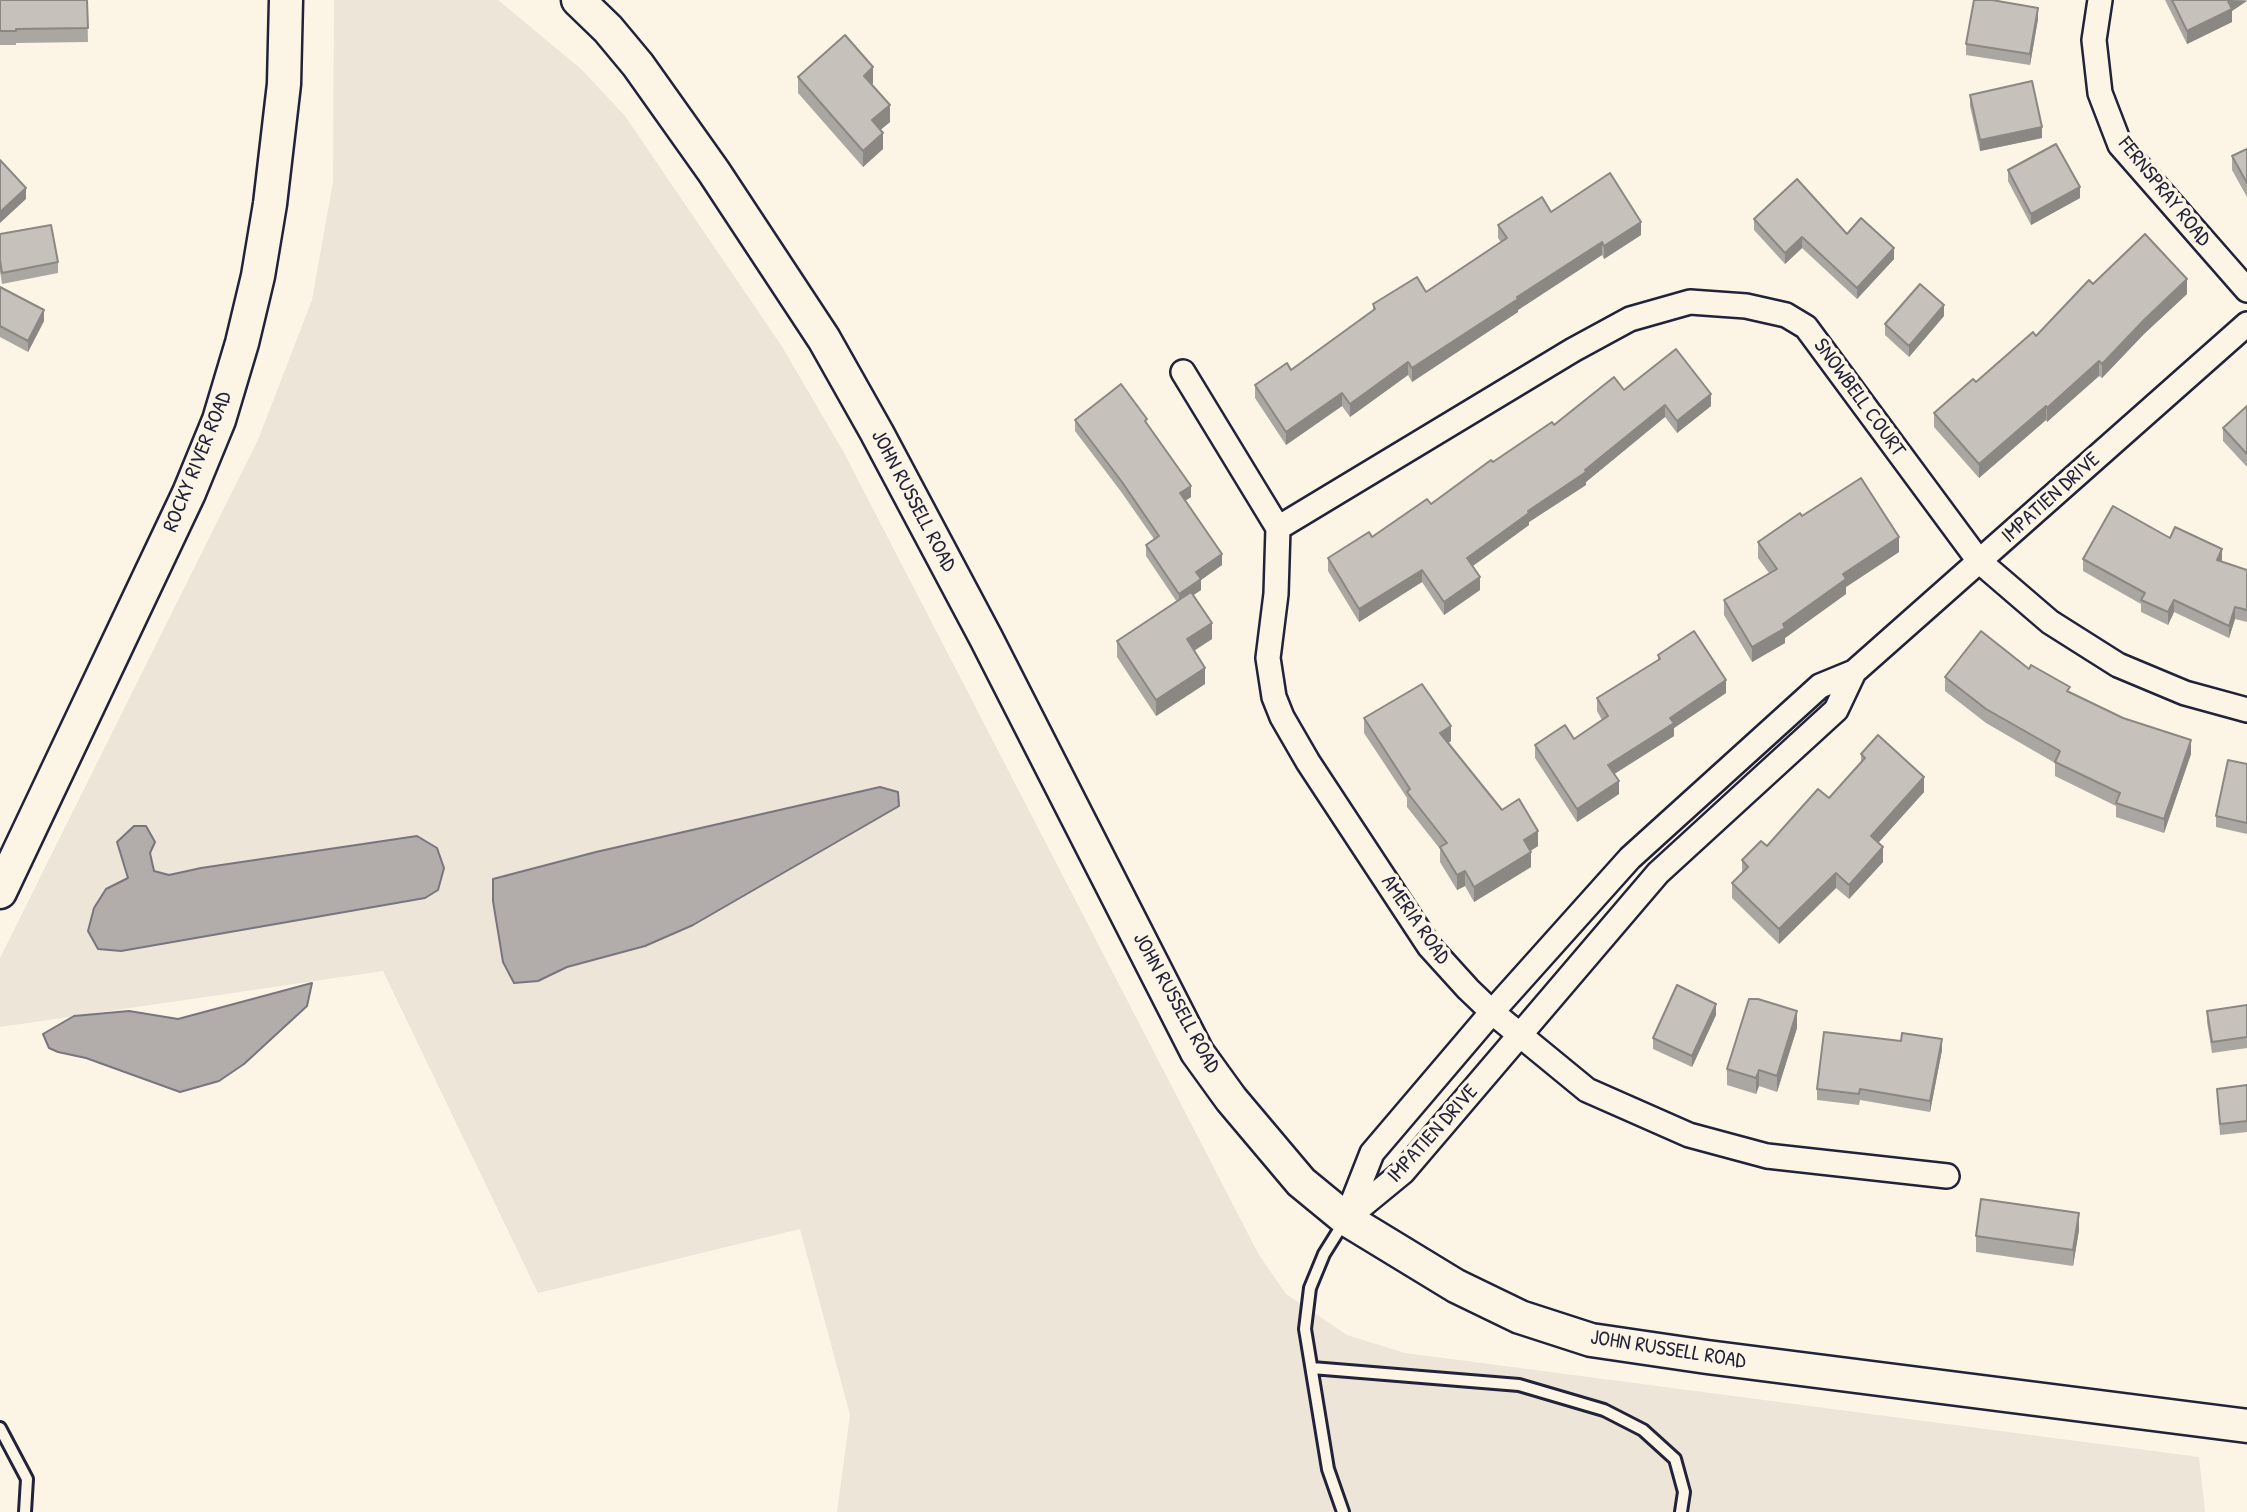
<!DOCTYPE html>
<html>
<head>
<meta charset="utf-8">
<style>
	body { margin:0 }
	canvas { display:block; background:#fcf5e5 }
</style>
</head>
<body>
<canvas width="2247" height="1512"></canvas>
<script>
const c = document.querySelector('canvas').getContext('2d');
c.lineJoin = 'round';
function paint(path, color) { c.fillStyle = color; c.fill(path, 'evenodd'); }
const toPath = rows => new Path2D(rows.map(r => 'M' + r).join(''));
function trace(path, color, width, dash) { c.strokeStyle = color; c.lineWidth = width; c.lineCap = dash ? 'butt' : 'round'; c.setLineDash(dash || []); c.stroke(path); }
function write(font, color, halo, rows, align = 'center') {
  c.font = font + ' "Patrick Hand",sans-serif'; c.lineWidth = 7; c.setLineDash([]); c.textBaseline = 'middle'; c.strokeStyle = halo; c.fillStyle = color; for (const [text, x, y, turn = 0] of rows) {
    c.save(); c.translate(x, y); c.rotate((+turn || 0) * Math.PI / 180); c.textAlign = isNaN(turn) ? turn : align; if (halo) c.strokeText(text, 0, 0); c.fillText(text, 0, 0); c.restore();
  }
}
const built = toPath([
	[334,0,498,0,581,69,625,116,781,345,843,451,1259,1255,1286,1294,1347,1335,1405,1353,2199,1457,2205,1512,837,1512,850,1415,800,1229,538,1293,383,971,0,1027,0,958,258,440,312,300,333,182]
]);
const water = toPath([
	[880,787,898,792,899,806,693,925,645,946,567,967,538,981,514,983,503,962,493,901,493,879,596,852,880,787],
	[134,826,146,826,155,842,150,853,154,871,169,875,201,868,417,836,437,848,444,868,438,890,425,898,121,951,98,949,88,931,94,908,106,889,128,878,117,842,134,826],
	[312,983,307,1006,244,1064,219,1081,180,1092,86,1058,58,1052,49,1048,43,1034,74,1016,129,1011,178,1019,312,983]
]);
const lane = toPath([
	[1312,1368,1519,1385,1604,1410,1643,1430,1675,1459,1684,1492,1681,1512],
	[0,1428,27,1479,25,1512],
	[1343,1512,1328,1469,1305,1329,1310,1288,1324,1254,1344,1222]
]);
const street = toPath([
	[2100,0,2094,40,2100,93,2120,145,2247,290],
	[1183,372,1278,528,1276,594,1268,658,1274,697,1282,717,1308,762,1429,946,1468,989,1492,1012,1587,1090,1689,1135,1767,1156,1947,1176],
	[1278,528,1573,350,1630,319,1690,302,1746,306,1786,315,1806,327,1979,561,2050,622,2118,665,2185,693,2247,710],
	[1347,1218,1403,1172,1658,873,1836,710,1854,672],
	[1346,1219,1372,1153,1492,1012,1630,858,1820,686,1854,672,2247,324]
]);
const secondary = toPath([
	[578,0,608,29,638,65,714,172,824,339,877,433,986,638,1197,1052,1231,1099,1301,1182,1346,1219,1456,1286,1520,1317,1591,1340,1707,1357,2247,1426],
	[0,892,189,493,219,420,242,343,258,276,270,204,284,84,286,0]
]);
const wall = toPath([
	[0,0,87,0,88,42,16,43,16,45,0,45],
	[2165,0,2247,0,2232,11,2232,22,2187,44],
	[2038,19,2030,65,1966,55,1966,44],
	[798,77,873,83,872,85,890,122,880,130,883,149,863,167,798,93],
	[1970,95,2042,138,1980,151,1970,106],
	[2247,149,2247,197,2232,170,2232,156],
	[2008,170,2080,198,2031,225,2008,181],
	[1551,212,1641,235,1604,259,1602,255,1518,310,1518,312,1412,382,1408,375,1350,417,1342,406,1286,445,1255,398,1255,385,1291,370,1373,310,1373,304,1426,292,1501,242,1498,238,1498,225],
	[1754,219,1847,234,1894,259,1857,299,1802,248,1785,264,1754,230],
	[0,234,58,262,58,273,2,284,0,271],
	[2093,284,2187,294,2144,334,2102,378,2099,376,2047,422,2046,420,1979,478,1934,427,1934,413,1976,382,2036,336],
	[0,287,44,321,28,352,0,337],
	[1944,316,1909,357,1885,335,1885,324],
	[1624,390,1711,406,1677,433,1665,417,1586,482,1586,485,1529,522,1529,525,1473,566,1480,590,1444,615,1422,582,1359,622,1328,571,1328,558,1372,537,1431,504,1493,462,1554,425],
	[2247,406,2247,467,2223,441,2223,428],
	[1075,420,1147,424,1191,497,1185,501,1222,565,1201,580,1201,590,1193,595,1212,639,1194,651,1205,684,1156,716,1117,657,1117,641,1177,602,1146,556,1146,545,1154,539,1122,493,1075,431],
	[1802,516,1899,552,1846,587,1846,594,1785,638,1785,643,1752,662,1724,615,1724,600,1769,573,1758,558,1758,542],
	[2170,538,2222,562,2247,570,2247,622,2235,619,2229,638,2174,612,2168,625,2141,612,2141,604,2083,571,2083,559],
	[1658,655,1726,693,1674,728,1674,736,1614,774,1619,794,1577,822,1535,758,1535,745,1574,739,1602,720,1597,711,1597,698,1658,660],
	[2029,669,2070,693,2191,754,2164,833,2116,817,2116,806,2055,776,2055,763,1986,723,1945,691,1945,677],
	[1364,718,1451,741,1448,743,1502,810,1538,846,1530,851,1531,867,1474,902,1465,886,1457,890,1440,862,1440,849,1407,807,1407,798,1364,733],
	[1861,754,1924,792,1878,843,1883,862,1849,899,1836,888,1779,944,1732,898,1732,883,1742,873,1742,860,1767,846,1829,798,1861,763],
	[2247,764,2247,834,2216,827,2216,816],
	[2247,1005,2247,1048,2212,1053,2207,1022,2207,1011],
	[1716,1015,1692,1067,1653,1049,1653,1038],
	[1797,1028,1777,1092,1759,1086,1756,1094,1727,1085,1727,1069],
	[1942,1050,1930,1112,1860,1100,1859,1105,1817,1100,1817,1089],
	[2247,1085,2247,1132,2220,1135,2217,1089],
	[2079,1230,2073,1266,1976,1252,1976,1236]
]);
const shadedWall = toPath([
	[2229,0,2247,1,2232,11,2232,22,2187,44,2187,31],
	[2038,8,2038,19,2030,65,2030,54],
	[873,67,873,83,864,92,864,76],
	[890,105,890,122,872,137,872,120],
	[2042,127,2042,138,1980,151,1980,140],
	[883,133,883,149,863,167,863,151],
	[2080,187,2080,198,2031,225,2031,214],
	[26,188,26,199,0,223,0,212],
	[1641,222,1641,235,1604,259,1604,246],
	[1802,237,1802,248,1785,264,1785,253],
	[1602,242,1602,255,1518,310,1518,312,1412,382,1412,368,1517,297],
	[1894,248,1894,259,1857,299,1857,288],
	[2187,279,2187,294,2144,334,2102,378,2102,364,2144,320],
	[1944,305,1944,316,1909,357,1909,346],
	[44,310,44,321,28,352,28,341],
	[2099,361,2099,376,2047,422,2047,408],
	[1408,362,1408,375,1350,417,1350,404],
	[1342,393,1342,406,1286,445,1286,432],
	[1711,394,1711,406,1677,433,1677,421],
	[1665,405,1665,417,1586,482,1586,485,1529,522,1529,525,1467,570,1467,558,1528,511,1585,470],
	[2046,406,2046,420,1979,478,1979,464],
	[1191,486,1191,497,1180,504,1180,493],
	[1899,537,1899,552,1846,587,1846,594,1785,638,1785,643,1752,662,1752,647,1783,624,1843,574],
	[2222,549,2222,561,2217,560],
	[1222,554,1222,565,1201,580,1201,590,1179,605,1179,594,1196,572],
	[1422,570,1422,582,1359,622,1359,609],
	[1480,577,1480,590,1444,615,1444,602],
	[2174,600,2174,612,2168,625,2168,612],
	[2235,607,2235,619,2229,638,2229,626],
	[1212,623,1212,639,1187,655,1187,639],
	[1205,668,1205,684,1156,716,1156,700],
	[1726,680,1726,693,1674,728,1674,736,1608,778,1608,765,1670,718],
	[1451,726,1451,741,1440,748,1440,733],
	[2191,740,2191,754,2164,833,2164,819],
	[1924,777,1924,792,1871,851,1871,836],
	[1619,781,1619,794,1577,822,1577,809],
	[1538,831,1538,846,1524,855,1524,840],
	[1883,847,1883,862,1849,899,1849,885],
	[1531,852,1531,867,1474,902,1474,887],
	[1465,871,1465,886,1457,890,1457,875],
	[1836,873,1836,888,1779,944,1779,929],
	[1716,1004,1716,1015,1692,1067,1692,1056],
	[1797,1011,1797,1028,1777,1092,1777,1076],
	[1942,1039,1942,1050,1930,1112,1930,1101],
	[1759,1070,1759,1086,1756,1094,1756,1078],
	[2079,1213,2079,1230,2073,1266,2073,1250]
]);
const building = toPath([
	[0,0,87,0,88,28,16,29,16,31,0,31,0,0],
	[1974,0,1992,0,2038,8,2030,54,1966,44,1974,0],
	[2172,0,2229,0,2228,1,2232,9,2187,31,2172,0],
	[845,35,873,67,864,76,890,105,872,120,883,133,863,151,798,77,845,35],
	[2032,81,2042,127,1980,140,1970,95,2032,81],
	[2056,144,2080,187,2031,214,2008,170,2056,144],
	[2247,149,2247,183,2232,156,2247,149],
	[0,160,26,188,0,212,0,160],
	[1610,173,1641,222,1604,246,1602,242,1517,297,1518,299,1412,368,1408,362,1350,404,1342,393,1286,432,1255,385,1287,363,1291,370,1375,309,1373,304,1417,277,1426,292,1507,238,1498,225,1542,197,1551,212,1610,173],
	[1797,179,1847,234,1861,218,1894,248,1857,288,1802,237,1785,253,1754,219,1797,179],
	[51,225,58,262,2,273,0,260,0,234,51,225],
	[2145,234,2187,279,2144,320,2102,364,2099,361,2047,408,2046,406,1979,464,1934,413,1973,379,1976,382,2033,332,2036,336,2089,280,2093,284,2145,234],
	[1920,284,1944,305,1909,346,1885,324,1920,284],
	[0,287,44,310,28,341,0,326,0,287],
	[1676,349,1711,394,1677,421,1665,405,1585,470,1586,472,1528,511,1529,513,1467,558,1480,577,1444,602,1422,570,1359,609,1328,558,1369,532,1372,537,1427,499,1431,504,1491,460,1493,462,1552,422,1554,425,1614,377,1624,390,1676,349],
	[1121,384,1147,419,1145,421,1191,486,1180,493,1222,554,1196,572,1201,579,1179,594,1146,545,1159,536,1122,482,1075,420,1121,384],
	[2247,406,2247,454,2223,428,2247,406],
	[1861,478,1899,537,1843,574,1846,579,1783,624,1785,628,1752,647,1724,600,1777,569,1758,542,1800,513,1802,516,1861,478],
	[2113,506,2170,538,2175,527,2222,549,2217,560,2247,570,2247,610,2235,607,2229,626,2174,600,2168,612,2141,600,2145,593,2083,559,2113,506],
	[1191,592,1212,623,1187,639,1205,668,1156,700,1117,641,1191,592],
	[1694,631,1726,680,1670,718,1674,723,1608,765,1619,781,1577,809,1535,745,1565,725,1574,739,1608,716,1597,698,1660,659,1658,655,1694,631],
	[1981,631,2029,669,2031,665,2070,687,2067,691,2123,718,2191,740,2164,819,2116,803,2120,793,2055,762,2060,751,1986,709,1945,677,1981,631],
	[1422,684,1451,726,1440,733,1502,810,1519,799,1538,831,1524,840,1531,852,1474,887,1465,871,1457,875,1440,847,1447,843,1407,792,1410,789,1364,718,1422,684],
	[1878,735,1924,777,1871,836,1883,847,1849,885,1836,873,1779,929,1732,883,1748,867,1742,860,1761,841,1767,846,1818,789,1829,798,1865,758,1861,754,1878,735],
	[2228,760,2247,764,2247,823,2216,816,2228,760],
	[1677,985,1716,1004,1692,1056,1653,1038,1677,985],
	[1749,999,1758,999,1797,1011,1777,1076,1759,1070,1756,1078,1727,1069,1749,999],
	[2247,1005,2247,1037,2212,1042,2207,1011,2247,1005],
	[1824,1032,1901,1041,1902,1033,1942,1039,1930,1101,1860,1089,1859,1094,1817,1089,1824,1032],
	[2247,1085,2247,1121,2220,1124,2217,1089,2247,1085],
	[1981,1199,2079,1213,2073,1250,1976,1236,1981,1199]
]);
const streetNames = [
	["FERNSPRAY ROAD",2164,192,51],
	["SNOWBELL COURT",1859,398,54],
	["ROCKY RIVER ROAD",198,462,-68],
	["IMPATIEN DRIVE",2051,498,-42],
	["JOHN RUSSELL ROAD",913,501,62],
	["AMERIA ROAD",1415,920,55],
	["JOHN RUSSELL ROAD",1176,1003,61],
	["IMPATIEN DRIVE",1433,1134,-48],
	["JOHN RUSSELL ROAD",1668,1350,9]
];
paint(built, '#ece5d8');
paint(water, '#b2adab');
trace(water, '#78757e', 2);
trace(lane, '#22223b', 16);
trace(street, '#22223b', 28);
trace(secondary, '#22223b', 37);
trace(lane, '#fcf5e5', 10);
trace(street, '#fcf5e5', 23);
trace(secondary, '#fcf5e5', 32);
paint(wall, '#aaa6a1');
paint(shadedWall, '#8b8783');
paint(building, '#c6c1bb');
trace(building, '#8b8783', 2);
write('21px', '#22223b', '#fcf5e5', streetNames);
</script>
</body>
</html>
